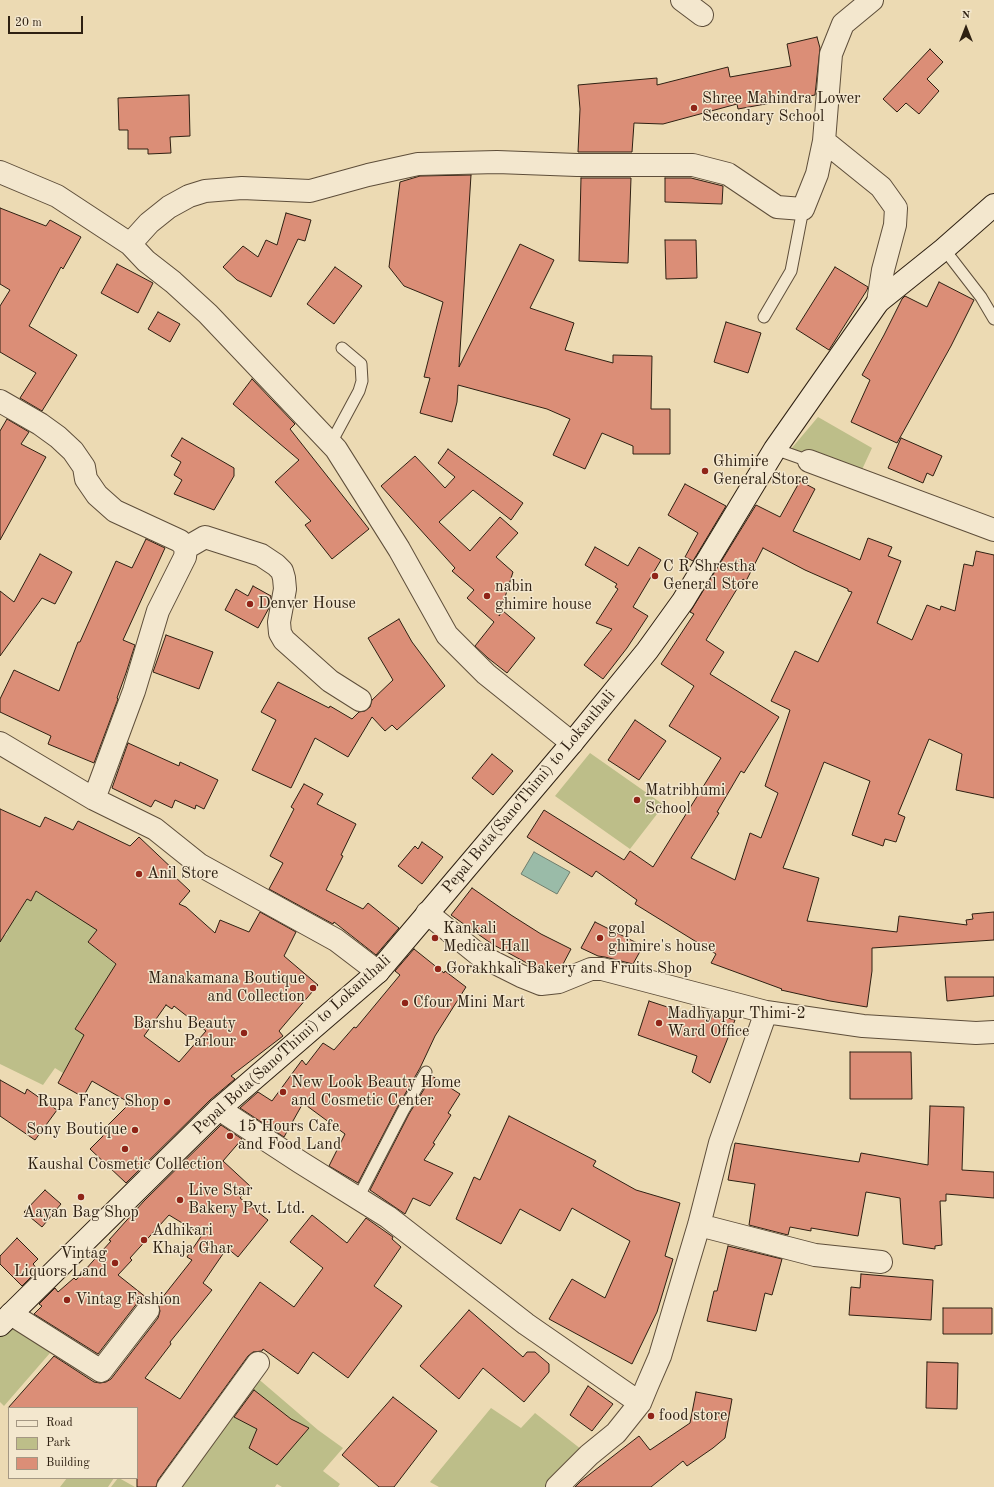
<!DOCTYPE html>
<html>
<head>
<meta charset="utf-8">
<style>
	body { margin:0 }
	#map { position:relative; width:994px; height:1487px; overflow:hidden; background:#ecdab3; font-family:"Old Standard TT",serif }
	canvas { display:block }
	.legend { position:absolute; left:8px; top:1407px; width:130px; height:72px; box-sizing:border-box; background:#f3e7ce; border:1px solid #a49783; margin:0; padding:5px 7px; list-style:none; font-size:12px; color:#2e2012 }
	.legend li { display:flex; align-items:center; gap:8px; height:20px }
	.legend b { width:20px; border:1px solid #a49783 }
	.north { position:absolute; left:946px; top:8px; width:40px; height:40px; -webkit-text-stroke:3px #f3e7ce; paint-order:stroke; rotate:0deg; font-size:11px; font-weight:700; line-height:16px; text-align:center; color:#2e2012 }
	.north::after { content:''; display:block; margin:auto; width:14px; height:18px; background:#2e2012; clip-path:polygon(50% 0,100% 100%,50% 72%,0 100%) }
	.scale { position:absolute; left:8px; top:16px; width:75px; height:18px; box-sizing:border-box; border:2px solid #2e2012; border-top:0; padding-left:5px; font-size:12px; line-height:14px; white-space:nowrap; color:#2e2012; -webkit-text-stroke:3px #f3e7ce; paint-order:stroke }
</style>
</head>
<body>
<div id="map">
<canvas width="994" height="1487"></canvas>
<ul class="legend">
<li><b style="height:5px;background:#f3e7ce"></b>Road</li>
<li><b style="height:11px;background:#bdbe89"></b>Park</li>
<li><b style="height:11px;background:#db8e77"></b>Building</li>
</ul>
<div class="north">N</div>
<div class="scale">20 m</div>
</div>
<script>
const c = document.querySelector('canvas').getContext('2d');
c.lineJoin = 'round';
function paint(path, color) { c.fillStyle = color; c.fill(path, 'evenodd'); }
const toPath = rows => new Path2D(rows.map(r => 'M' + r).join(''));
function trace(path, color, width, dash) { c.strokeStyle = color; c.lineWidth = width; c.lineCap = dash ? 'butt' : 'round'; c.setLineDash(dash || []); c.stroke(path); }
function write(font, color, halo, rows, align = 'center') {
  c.font = font + ' "Old Standard TT",serif'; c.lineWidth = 3; c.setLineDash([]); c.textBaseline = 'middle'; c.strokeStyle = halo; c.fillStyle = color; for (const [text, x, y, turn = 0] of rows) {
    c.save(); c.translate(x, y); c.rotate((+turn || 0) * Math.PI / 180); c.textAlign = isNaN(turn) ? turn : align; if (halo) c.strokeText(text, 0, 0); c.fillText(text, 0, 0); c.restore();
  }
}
const green = toPath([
	[818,417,872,448,859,476,791,449],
	[590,753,664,805,630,849,555,796],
	[36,891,71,913,108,914,88,942,116,965,75,1029,98,1044,73,1055,63,1073,55,1068,43,1085,0,1064,0,932,6,935,9,927,27,899,31,901],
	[11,1324,50,1353,4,1406,0,1402,0,1335],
	[255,1376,318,1430,343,1448,323,1471,340,1484,338,1487,282,1487,277,1484,275,1487,174,1487],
	[491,1408,521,1428,535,1413,586,1453,551,1487,439,1487,430,1482],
	[67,1478,114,1478,108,1487,60,1487],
	[118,1478,119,1478,135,1487,111,1487]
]);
const water = toPath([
	[534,852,570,872,557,894,521,874,534,852]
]);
const building = toPath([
	[817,37,820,48,815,95,738,109,737,104,663,124,634,123,632,152,578,152,580,109,578,85,657,78,657,85,728,67,730,77,791,66,787,44,817,37],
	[930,49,943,62,927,79,939,91,919,114,906,103,897,112,883,99,930,49],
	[189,95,190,136,170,137,171,153,148,154,148,149,128,149,128,130,119,130,118,98,189,95],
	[471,175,459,367,520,244,554,260,530,308,574,323,565,350,613,363,613,355,652,356,651,409,670,409,670,454,633,454,633,446,602,433,585,469,553,455,570,419,547,409,458,385,457,402,452,422,420,413,430,378,424,377,443,302,404,286,389,267,400,182,420,176,471,175],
	[581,178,631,178,628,263,579,261,581,178],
	[665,178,691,178,723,186,722,204,665,202,665,178],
	[0,208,46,226,50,220,81,237,63,269,61,267,29,326,77,355,42,411,20,398,36,373,0,352,0,306,10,290,0,284,0,208],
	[286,213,311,220,305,241,298,239,271,297,237,280,223,267,243,246,258,257,266,240,277,245,286,213],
	[665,240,696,240,697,278,666,279,665,240],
	[117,264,153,283,138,313,101,293,117,264],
	[335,267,362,286,334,324,307,304,335,267],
	[835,267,868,287,867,290,829,350,796,329,835,267],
	[939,282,974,300,951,346,897,443,851,422,870,380,862,375,884,335,902,299,905,296,927,307,939,282],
	[158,312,180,324,170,342,148,329,158,312],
	[726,322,761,333,748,373,714,362,726,322],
	[252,379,295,424,290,429,369,529,332,559,305,525,311,521,275,482,299,460,233,404,252,379],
	[7,419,29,432,21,444,46,457,0,540,0,431,7,419],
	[182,438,234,468,234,476,214,510,174,494,182,480,174,475,181,462,171,456,182,438],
	[901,438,942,456,933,476,927,473,923,483,888,468,901,438],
	[448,449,523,503,511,520,473,490,439,522,470,551,500,517,518,533,496,557,513,572,499,616,503,611,535,638,507,673,488,658,475,646,494,622,467,598,474,590,452,571,455,568,381,486,415,456,445,488,455,477,438,463,448,449],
	[800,481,815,489,793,531,860,560,868,538,892,547,888,556,901,561,877,623,912,640,927,605,940,610,941,606,955,611,964,564,973,566,976,551,994,555,994,798,956,790,962,754,929,739,898,814,905,817,896,842,885,839,883,846,852,835,870,781,824,762,783,868,819,878,807,921,897,932,899,916,967,925,966,920,973,919,972,914,994,912,994,940,872,948,872,971,867,1007,830,1001,781,990,782,989,711,963,716,954,635,904,637,900,596,871,592,877,527,837,544,810,624,860,630,851,653,867,721,758,669,726,694,686,661,664,694,614,690,612,756,505,780,517,800,481],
	[763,548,805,570,848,589,848,591,852,592,818,662,795,651,771,701,790,710,765,786,778,793,761,838,750,833,735,880,691,858,719,813,717,812,741,771,744,773,779,717,710,674,724,652,706,640,743,579,746,581,763,548],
	[685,484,726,506,693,561,685,557,698,533,668,515,685,484],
	[146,539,165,548,123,640,135,645,126,673,117,698,118,699,94,763,48,744,51,736,0,712,0,699,14,670,59,691,78,642,80,642,116,561,132,568,146,539],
	[595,547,628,566,639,547,661,560,633,607,648,616,627,648,603,679,584,665,612,629,596,623,618,589,615,587,617,584,585,565,595,547],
	[40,554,72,572,55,604,42,598,0,656,0,591,14,602,40,554],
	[253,586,271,596,269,608,258,628,225,610,236,589,248,596,253,586],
	[399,619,412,642,445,686,397,730,392,725,385,731,372,717,348,757,315,738,291,788,252,770,276,720,261,712,278,682,329,708,330,706,352,719,359,712,365,711,370,707,372,700,393,680,368,638,399,619],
	[166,635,213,652,199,689,153,672,166,635],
	[635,720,666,741,639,780,608,760,635,720],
	[128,743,179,766,180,762,218,780,204,809,196,805,195,809,175,800,172,808,155,800,151,807,112,788,128,743],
	[492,754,513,771,493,795,472,778,492,754],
	[304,784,323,794,317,804,356,824,341,855,343,856,326,890,363,909,368,903,399,928,376,955,334,922,333,924,269,889,283,863,270,856,294,809,291,807,304,784],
	[0,809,40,827,45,817,73,830,78,821,130,846,139,837,176,872,173,875,190,891,179,904,186,907,215,933,220,920,249,932,260,912,296,932,284,956,318,985,279,1031,283,1036,231,1076,235,1079,210,1100,126,1183,90,1149,103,1136,103,1130,130,1103,92,1081,83,1097,58,1083,84,1035,75,1029,116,964,88,942,97,930,36,891,31,901,27,899,0,942,0,809],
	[166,1005,172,1009,174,1006,206,1031,179,1062,144,1036,166,1005],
	[422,842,443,857,422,884,398,866,415,846,418,849,422,842],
	[472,888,511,915,541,934,571,949,561,968,544,971,525,962,492,944,451,915,472,888],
	[595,922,643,946,633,964,605,957,598,956,581,948,595,922],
	[414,949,444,973,445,971,466,987,435,1036,420,1068,397,1108,358,1183,329,1166,345,1134,303,1103,284,1137,240,1108,258,1092,272,1101,302,1060,306,1065,323,1043,334,1050,354,1027,356,1028,400,975,395,971,414,949],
	[945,977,994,977,994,996,947,1001,945,977],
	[649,1001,710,1021,713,1014,735,1020,710,1083,692,1072,697,1056,638,1035,649,1001],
	[850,1052,911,1052,912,1099,850,1099,850,1052],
	[432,1076,460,1094,448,1113,451,1115,433,1143,435,1144,424,1160,453,1173,430,1206,413,1198,405,1214,370,1190,409,1114,432,1076],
	[0,1080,25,1094,27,1089,57,1110,35,1140,0,1116,0,1080],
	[930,1106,964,1107,962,1170,994,1172,994,1198,946,1194,946,1201,940,1201,942,1245,935,1246,935,1249,903,1244,900,1198,866,1192,858,1236,811,1228,811,1231,790,1227,788,1235,749,1225,755,1184,728,1180,735,1143,859,1162,861,1153,928,1165,930,1106],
	[509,1116,596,1161,593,1166,636,1190,680,1203,665,1256,673,1259,657,1312,632,1364,549,1319,572,1279,605,1298,630,1241,572,1208,560,1231,520,1209,501,1244,456,1219,474,1177,480,1180,509,1116],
	[221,1125,242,1139,223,1161,250,1186,240,1198,268,1220,238,1257,227,1248,203,1283,212,1290,170,1342,171,1344,145,1378,180,1399,260,1282,294,1307,323,1268,290,1242,312,1215,347,1243,366,1218,393,1237,392,1239,401,1247,374,1286,402,1306,348,1378,313,1352,298,1374,263,1349,262,1351,253,1352,248,1356,158,1480,156,1487,137,1487,137,1408,8,1408,54,1356,94,1382,100,1383,106,1382,111,1379,158,1318,160,1311,158,1303,192,1260,187,1257,202,1235,169,1215,130,1258,132,1260,118,1275,147,1298,143,1299,138,1302,98,1354,34,1314,42,1306,39,1304,55,1288,58,1292,74,1278,76,1280,111,1241,109,1240,144,1201,221,1125],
	[45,1190,61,1204,42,1227,24,1212,45,1190],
	[17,1238,38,1259,33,1264,38,1270,22,1286,0,1264,0,1256,17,1238],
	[728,1246,782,1259,772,1295,765,1293,756,1331,707,1321,714,1291,717,1291,728,1246],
	[861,1274,933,1280,931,1320,849,1315,851,1287,860,1288,861,1274],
	[943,1308,992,1308,992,1334,943,1334,943,1308],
	[469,1310,523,1357,527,1352,535,1352,549,1364,549,1372,524,1402,483,1368,459,1399,420,1366,469,1310],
	[927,1362,958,1363,957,1409,926,1408,927,1362],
	[588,1386,613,1404,592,1431,570,1415,588,1386],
	[254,1390,291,1419,309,1428,277,1465,249,1448,257,1429,234,1417,254,1390],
	[696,1392,732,1399,725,1438,713,1448,687,1466,683,1461,651,1487,575,1487,581,1481,639,1436,650,1450,690,1423,696,1392],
	[393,1397,437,1431,394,1487,379,1487,342,1455,393,1397]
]);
const lane = toPath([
	[944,249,981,297,994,319],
	[764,317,791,271,803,209],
	[331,443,359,391,362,381,361,364,342,348],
	[775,449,809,461],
	[358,1198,403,1111,426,1072]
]);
const street = toPath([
	[682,0,702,15],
	[872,0,843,24,831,54,824,141,881,187,896,208,895,225,883,270,878,302],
	[0,172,57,196,130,244,146,261,173,282,208,314,336,449,399,549,447,635,486,674,572,743],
	[130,244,149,223,169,207,189,196,205,191,242,188,310,191,368,175,418,164,497,162,577,165,693,165,728,174,777,207,803,209,817,174,824,141],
	[0,401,40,424,58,437,73,451,84,467,86,479,97,495,115,511,180,541,186,548,185,557,158,611,134,691,94,799],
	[809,461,994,530],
	[186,548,205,537,261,555,276,565,282,571,284,578,285,589,279,622,280,633,284,640,330,681,360,700],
	[0,743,94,799,155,829,200,865,336,940,378,972],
	[427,913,479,955,521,976,541,984,559,982,591,969,602,969,766,1012,863,1026,976,1033,994,1032],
	[219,1109,300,1162,388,1217,526,1324,640,1403],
	[699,1225,815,1255,881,1262],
	[11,1314,101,1371,148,1310],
	[168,1487,258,1363],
	[557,1487,589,1455,616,1433,640,1403,647,1386,660,1356,699,1225,720,1143,766,1012]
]);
const secondary = toPath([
	[0,1325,219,1109,378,972,572,743,647,651,683,601,775,449,878,302,944,249,994,205]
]);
const markers = [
	[694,108,4,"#8f2418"],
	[705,471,4,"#8f2418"],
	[655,576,4,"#8f2418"],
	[487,596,4,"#8f2418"],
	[250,604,4,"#8f2418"],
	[637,800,4,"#8f2418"],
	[139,874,4,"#8f2418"],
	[435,938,4,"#8f2418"],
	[600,938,4,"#8f2418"],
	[438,969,4,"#8f2418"],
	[313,988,4,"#8f2418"],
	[405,1003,4,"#8f2418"],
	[659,1023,4,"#8f2418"],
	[244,1033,4,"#8f2418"],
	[283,1092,4,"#8f2418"],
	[167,1102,4,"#8f2418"],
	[135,1130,4,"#8f2418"],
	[230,1136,4,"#8f2418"],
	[125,1149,4,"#8f2418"],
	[81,1197,4,"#8f2418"],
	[180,1200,4,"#8f2418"],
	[144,1240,4,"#8f2418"],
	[115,1263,4,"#8f2418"],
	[67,1300,4,"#8f2418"],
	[651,1416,4,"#8f2418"]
];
const poiNames = [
	["Shree Mahindra Lower",702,99],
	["Secondary School",702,117],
	["Ghimire",713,462],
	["General Store",713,480],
	["C R Shrestha",663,567],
	["General Store",663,585],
	["nabin",495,587],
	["ghimire house",495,605],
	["Denver House",258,604],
	["Matribhumi",645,791],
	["School",645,809],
	["Anil Store",147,874],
	["Kankali",443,929],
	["Medical Hall",443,947],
	["gopal",608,929],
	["ghimire's house",608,947],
	["Gorakhkali Bakery and Fruits Shop",446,969],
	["Manakamana Boutique",305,979,"right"],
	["and Collection",305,997,"right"],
	["Cfour Mini Mart",413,1003],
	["Madhyapur Thimi-2",667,1014],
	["Ward Office",667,1032],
	["Barshu Beauty",236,1024,"right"],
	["Parlour",236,1042,"right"],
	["New Look Beauty Home",291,1083],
	["and Cosmetic Center",291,1101],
	["Rupa Fancy Shop",159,1102,"right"],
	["15 Hours Cafe",238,1127],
	["and Food Land",238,1145],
	["Sony Boutique",127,1130,"right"],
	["Kaushal Cosmetic Collection",125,1165,"center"],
	["Live Star",188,1191],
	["Bakery Pvt. Ltd.",188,1209],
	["Aayan Bag Shop",81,1213,"center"],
	["Adhikari",152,1231],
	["Khaja Ghar",152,1249],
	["Vintag",107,1254,"right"],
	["Liquors Land",107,1272,"right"],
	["Vintag Fashion",75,1300],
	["food store",659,1416]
];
const streetNames = [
	["Pepal Bota(SanoThimi) to Lokanthali",529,792,-50],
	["Pepal Bota(SanoThimi) to Lokanthali",292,1045,-42]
];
paint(green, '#bdbe89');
paint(water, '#9abba8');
trace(water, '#6f7d6c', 1);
paint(building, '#db8e77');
trace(building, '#2e2012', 1);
trace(lane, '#5e4e3a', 13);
trace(street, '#5e4e3a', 24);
trace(secondary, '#2e2012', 24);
trace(lane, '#f3e7ce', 11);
trace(street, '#f3e7ce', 22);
trace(secondary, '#f3e7ce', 22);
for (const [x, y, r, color] of markers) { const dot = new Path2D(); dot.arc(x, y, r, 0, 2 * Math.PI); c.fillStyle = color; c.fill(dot); trace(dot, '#f3e7ce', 1.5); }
write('16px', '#2e2012', '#f3e7ce', poiNames, 'left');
write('16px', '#2e2012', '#f3e7ce', streetNames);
</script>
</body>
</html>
